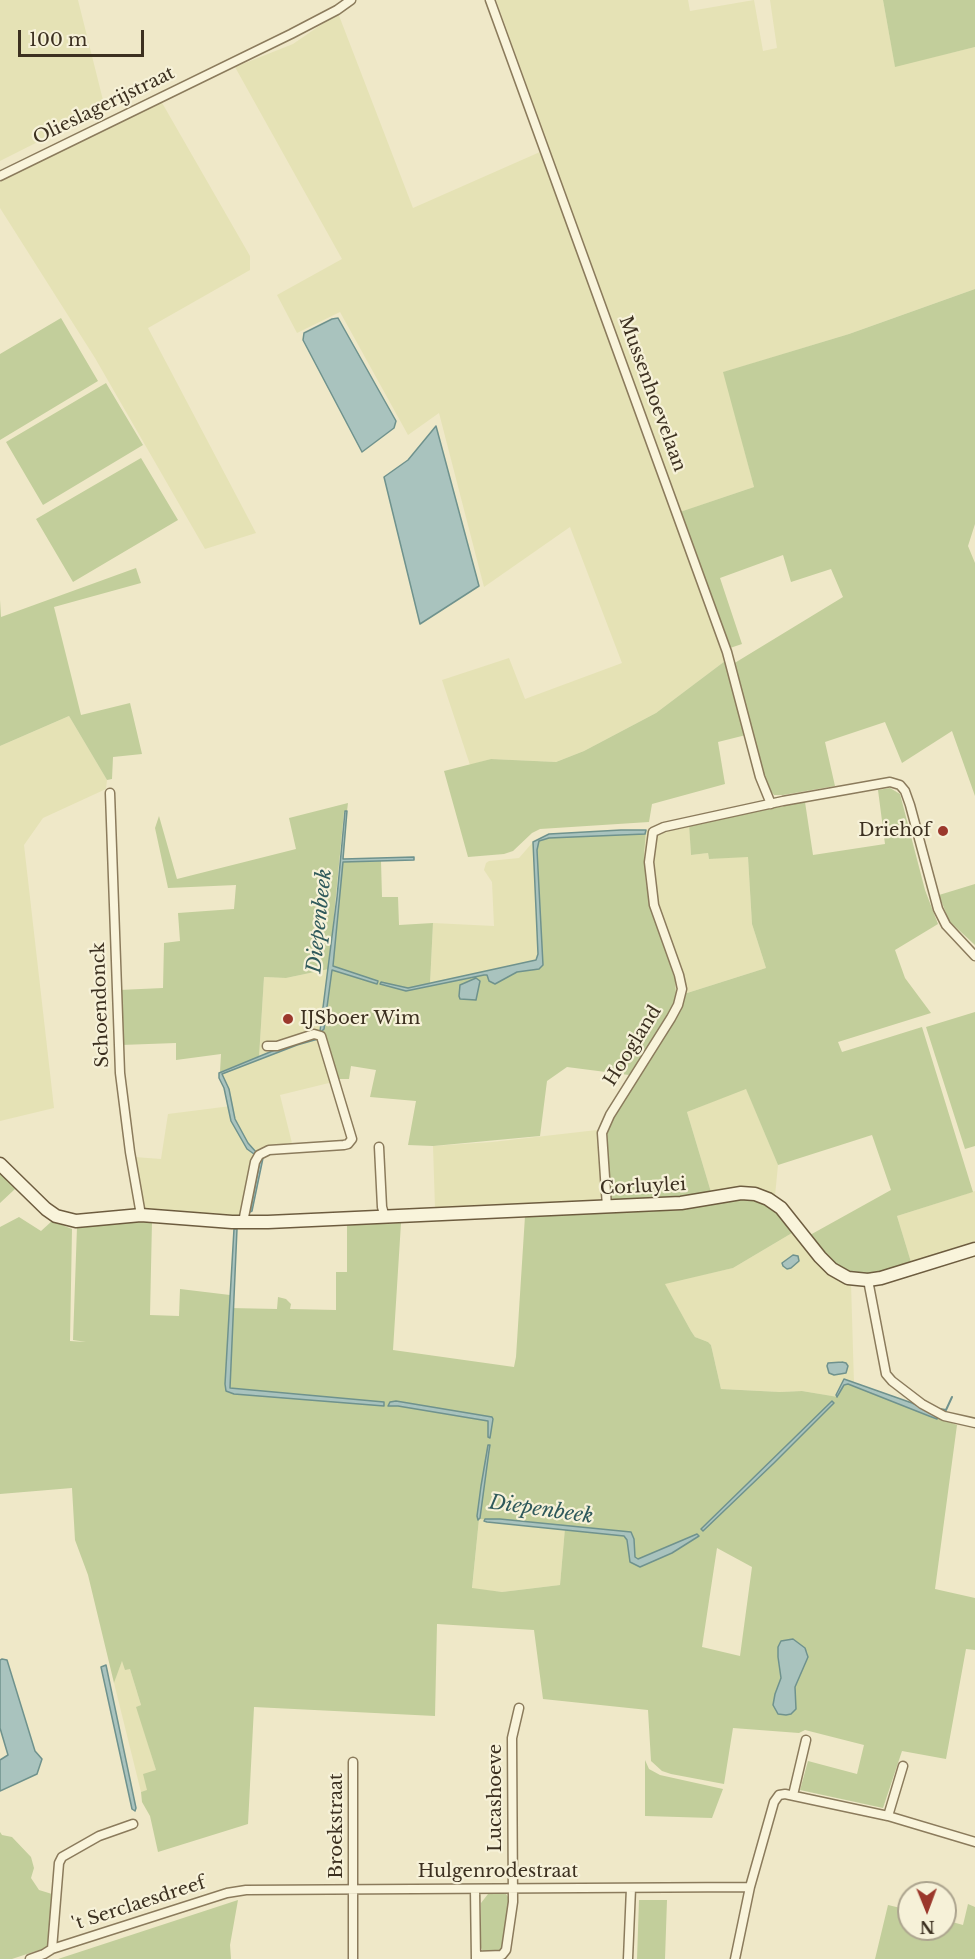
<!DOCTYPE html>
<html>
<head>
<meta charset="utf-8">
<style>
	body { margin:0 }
	#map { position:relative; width:975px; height:1959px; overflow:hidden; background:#efe8c8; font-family:"Libre Baskerville",serif }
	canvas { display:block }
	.north { position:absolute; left:897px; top:1881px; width:60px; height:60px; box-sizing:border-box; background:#f6f1d8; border:2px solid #aca48e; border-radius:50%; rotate:179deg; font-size:16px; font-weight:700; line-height:24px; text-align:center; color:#3c3020 }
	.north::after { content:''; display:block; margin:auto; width:21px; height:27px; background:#9b382c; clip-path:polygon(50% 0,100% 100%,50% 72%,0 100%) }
	.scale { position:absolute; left:18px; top:30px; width:126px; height:27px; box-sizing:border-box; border:3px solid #3c3020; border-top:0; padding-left:8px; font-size:18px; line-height:21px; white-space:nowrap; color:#3c3020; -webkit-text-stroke:4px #f6f1d8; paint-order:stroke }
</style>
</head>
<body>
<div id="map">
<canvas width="975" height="1959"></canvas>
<div class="north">N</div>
<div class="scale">100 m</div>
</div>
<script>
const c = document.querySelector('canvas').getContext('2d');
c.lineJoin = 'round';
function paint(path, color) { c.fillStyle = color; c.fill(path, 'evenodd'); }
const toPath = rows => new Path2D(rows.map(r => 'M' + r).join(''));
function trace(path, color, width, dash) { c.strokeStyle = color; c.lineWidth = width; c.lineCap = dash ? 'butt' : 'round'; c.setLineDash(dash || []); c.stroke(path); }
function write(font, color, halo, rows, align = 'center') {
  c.font = font + ' "Libre Baskerville",serif'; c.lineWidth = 4.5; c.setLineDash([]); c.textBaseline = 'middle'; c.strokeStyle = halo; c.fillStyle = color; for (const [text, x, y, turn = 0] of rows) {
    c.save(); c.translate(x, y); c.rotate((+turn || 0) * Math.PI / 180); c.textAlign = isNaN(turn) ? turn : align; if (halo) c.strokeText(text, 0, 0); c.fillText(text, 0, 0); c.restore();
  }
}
const farmland = toPath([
	[0,0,78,0,105,108,0,161],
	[496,0,688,0,690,11,754,0,763,51,777,48,770,0,883,0,895,66,975,47,975,289,849,334,724,372,754,487,672,515,725,661,656,713,584,751,556,762,491,759,470,765,442,680,509,658,525,699,622,663,570,527,484,587,439,413,408,435,340,312,297,333,277,295,342,259,235,67,293,44,338,13,413,208,549,148],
	[161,101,250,256,250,270,148,328,256,533,205,549,95,358,0,208,0,182],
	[69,716,107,780,106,789,43,818,24,845,54,1108,0,1121,0,746],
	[689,821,691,855,708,853,709,859,748,856,752,924,766,968,684,994,676,993,675,980,652,907,646,884,644,855,646,830],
	[533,842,539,962,430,984,433,923,494,926,492,882,484,870,486,863,489,861,519,858],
	[329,969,320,1031,259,1057,264,977,286,978],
	[318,1039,333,1082,280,1095,292,1143,261,1148,253,1155,240,1217,144,1209,134,1157,161,1159,168,1114,231,1106,229,1089,222,1076,223,1073,297,1045],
	[746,1088,778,1165,775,1196,740,1188,711,1192,687,1112],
	[597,1130,602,1194,599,1200,435,1208,433,1146,492,1142],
	[975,1191,975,1241,911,1262,897,1216],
	[792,1233,820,1267,836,1279,851,1283,854,1384,837,1397,802,1391,780,1392,721,1389,711,1345,708,1342,695,1337,691,1331,664,1283,733,1268],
	[479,1519,565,1528,560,1585,502,1592,472,1589],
	[122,1660,130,1669,141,1705,137,1707,156,1770,147,1791,141,1792,114,1683]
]);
const green = toPath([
	[883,0,975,0,975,47,895,67],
	[975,289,975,524,968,546,975,563,975,796,952,731,902,763,885,722,825,742,835,786,783,795,774,795,768,788,763,776,733,664,843,597,831,569,791,582,783,555,720,578,742,644,730,648,680,512,754,487,723,372,849,334],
	[61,318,98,381,0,440,0,354],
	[106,383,143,445,43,505,6,442],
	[141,458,178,520,73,582,36,519],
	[136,568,141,583,54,607,81,715,130,703,142,754,113,757,112,779,107,780,69,716,0,746,0,600,1,617],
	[725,661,746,735,718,742,725,784,652,804,649,822,540,829,532,833,513,851,504,854,468,857,444,771,491,759,556,762,584,751,656,713],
	[890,788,900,794,925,890,938,924,895,950,905,978,931,1013,838,1042,842,1052,922,1027,973,1192,897,1216,911,1262,883,1272,871,1274,852,1272,841,1269,835,1264,810,1235,891,1190,872,1135,778,1165,746,1089,687,1112,711,1192,684,1197,618,1200,610,1198,604,1137,613,1117,684,994,766,968,752,924,748,857,709,859,708,853,691,855,689,824,805,802,813,855,885,844,878,790],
	[348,803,347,811,344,812,329,969,286,978,264,977,259,1057,220,1072,221,1054,176,1060,176,1043,121,1045,119,990,163,988,164,943,180,941,178,913,234,909,236,885,168,888,155,828,159,816,177,879,296,849,289,818],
	[621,830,646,830,644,855,646,884,652,907,675,980,676,993,673,1008,629,1075,567,1067,547,1081,540,1136,433,1146,408,1145,416,1101,370,1097,376,1070,351,1066,349,1079,339,1079,323,1032,343,862,381,861,382,897,398,897,399,925,433,923,430,984,539,962,533,842,549,834],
	[975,884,975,945,949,921,939,895],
	[975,1012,975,1146,965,1149,926,1027],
	[0,1173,15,1189,0,1203],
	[740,1199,756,1201,766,1205,774,1210,792,1233,733,1268,665,1284,691,1331,695,1337,708,1342,711,1345,721,1389,780,1392,802,1391,838,1397,845,1380,957,1425,935,1589,975,1598,975,1650,966,1649,946,1759,902,1751,883,1808,800,1790,808,1761,857,1774,864,1745,805,1730,799,1733,733,1728,724,1784,671,1774,662,1771,651,1761,648,1710,543,1699,534,1630,437,1624,435,1716,254,1707,248,1824,158,1852,150,1816,142,1802,141,1792,147,1790,143,1774,156,1770,136,1707,141,1705,130,1669,125,1670,122,1661,114,1683,88,1575,75,1540,72,1488,0,1494,0,1227,19,1217,41,1231,52,1221,72,1229,70,1341,86,1342,73,1340,77,1227,152,1221,150,1315,179,1316,180,1289,230,1295,230,1308,277,1309,278,1297,286,1299,291,1304,290,1309,336,1310,336,1272,347,1272,347,1225,401,1223,393,1350,514,1367,516,1357,525,1216,682,1210],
	[479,1519,565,1528,560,1585,502,1592,472,1588],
	[717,1548,752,1567,740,1656,702,1647],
	[779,1644,807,1651,808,1657,795,1687,795,1695,774,1699,781,1678,778,1657],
	[645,1760,649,1769,660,1775,723,1789,712,1818,645,1816],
	[0,1832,2,1835,12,1837,31,1857,34,1868,31,1878,39,1890,52,1894,48,1947,12,1959,0,1959],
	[488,1894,506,1894,510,1900,503,1951,484,1953,481,1948,481,1903],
	[238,1900,230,1945,231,1959,58,1959],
	[639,1900,667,1900,665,1959,637,1959],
	[968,1904,975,1907,975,1959,875,1959,888,1905,909,1910,909,1929,945,1929,945,1920,963,1925]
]);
const water = toPath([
	[338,318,396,421,394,428,362,452,303,340,304,333,332,319,338,318],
	[436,426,479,586,420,624,384,477,408,460,436,426],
	[345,811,347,811,343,859,414,857,414,860,343,862,333,966,378,981,377,984,332,970,324,1029,321,1032,320,1031,337,897,345,811],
	[621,830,646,830,645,834,549,838,539,841,537,850,543,965,539,969,517,972,495,984,489,981,487,975,484,975,406,991,380,984,381,982,408,988,536,960,538,954,533,842,549,834,621,830],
	[476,978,480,981,476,1000,460,999,459,996,460,985,476,978],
	[314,1038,318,1039,297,1045,222,1074,229,1089,235,1119,248,1143,256,1152,254,1154,247,1149,231,1121,224,1088,219,1078,219,1073,287,1045,314,1038],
	[263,1158,252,1211,250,1212,260,1160,263,1158],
	[234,1229,237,1229,230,1388,384,1402,384,1406,234,1394,226,1391,225,1384,234,1229],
	[793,1255,798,1256,799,1261,791,1268,787,1269,783,1266,782,1263,793,1255],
	[842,1362,846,1363,848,1366,846,1373,834,1375,829,1373,827,1366,828,1363,842,1362],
	[844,1379,912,1403,938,1415,937,1419,929,1416,848,1384,844,1385,837,1397,836,1395,844,1379],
	[396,1401,492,1417,493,1419,490,1438,488,1437,488,1421,398,1406,388,1406,390,1402,396,1401],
	[832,1401,834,1403,774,1463,703,1531,701,1529,832,1401],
	[488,1445,490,1445,489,1451,480,1518,478,1520,477,1516,481,1486,488,1445],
	[485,1519,500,1519,631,1532,634,1539,635,1557,638,1559,697,1534,699,1536,672,1553,640,1567,630,1562,627,1540,624,1536,487,1522,484,1521,485,1519],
	[793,1639,805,1648,808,1657,795,1687,796,1709,791,1714,786,1715,778,1714,773,1705,775,1694,781,1678,778,1657,778,1647,781,1641,793,1639],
	[2,1659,7,1660,35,1751,42,1759,37,1774,0,1791,0,1760,8,1755,0,1728,0,1660,2,1659],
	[106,1665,136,1808,135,1811,132,1809,101,1667,106,1665]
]);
const stream = toPath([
	[940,1409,946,1410,952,1397]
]);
const street = toPath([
	[490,0,727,652,760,777,771,804],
	[0,176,291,34,337,10,351,0],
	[110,793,120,1073,130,1152,141,1215],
	[379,1147,382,1207,385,1217],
	[607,1207,602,1133,610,1115,671,1018,678,1005,682,989,679,975,654,905,649,862,653,832,664,827,783,801,890,782,900,785,905,791,910,805,938,909,946,925,975,956],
	[243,1222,255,1162,259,1155,269,1150,344,1145,348,1144,352,1139,321,1036,314,1034,277,1046,267,1046],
	[868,1280,886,1374,892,1381,922,1404,944,1416,975,1423],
	[353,1762,353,1959],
	[793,1795,806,1740],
	[888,1816,903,1766],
	[475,1889,476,1959],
	[52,1949,59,1863,62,1857,99,1836,133,1824],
	[476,1956,502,1955,506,1950,513,1902,512,1738,519,1708],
	[30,1959,44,1954,52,1949,227,1893,246,1890,750,1887,774,1802,779,1795,785,1794,888,1816,975,1842],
	[628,1959,631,1888],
	[735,1959,750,1887]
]);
const secondary = toPath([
	[0,1164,46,1209,56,1216,76,1221,141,1215,232,1222,268,1222,681,1203,741,1193,755,1194,768,1199,781,1208,820,1257,832,1269,848,1278,868,1280,881,1278,975,1249]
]);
const markers = [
	[943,831,6,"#9b382c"],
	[288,1019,6,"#9b382c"]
];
const streetNames = [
	["Olieslagerijstraat",104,106,-26],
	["Mussenhoevelaan",652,394,70],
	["Schoendonck",101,1005,-92],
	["Hoogland",633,1046,-58],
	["Corluylei",643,1187,-3],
	["Lucashoeve",496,1798,-90],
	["Broekstraat",337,1826,-90],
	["Hulgenrodestraat",498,1872],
	["'t Serclaesdreef",139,1904,-18]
];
const poiNames = [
	["Driehof",931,831],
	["IJSboer Wim",300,1019,"left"]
];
const waterNames = [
	["Diepenbeek",320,921,-84],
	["Diepenbeek",541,1510,8]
];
paint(farmland, '#e5e2b5');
paint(green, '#c2ce9b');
paint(water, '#a9c3be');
trace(water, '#6f928d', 1.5);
trace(stream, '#6f928d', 2);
trace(street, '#8b7b5c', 11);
trace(secondary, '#6d5c3f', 15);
trace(street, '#f9f4db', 8);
trace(secondary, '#f9f4db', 12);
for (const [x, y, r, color] of markers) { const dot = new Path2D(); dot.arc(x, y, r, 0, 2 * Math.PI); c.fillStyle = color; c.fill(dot); trace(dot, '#f6f1d8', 2); }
write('18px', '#3c3020', '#f6f1d8', streetNames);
write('18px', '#3c3020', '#f6f1d8', poiNames, 'right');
write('italic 20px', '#2f595b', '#f6f1d8', waterNames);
</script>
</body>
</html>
